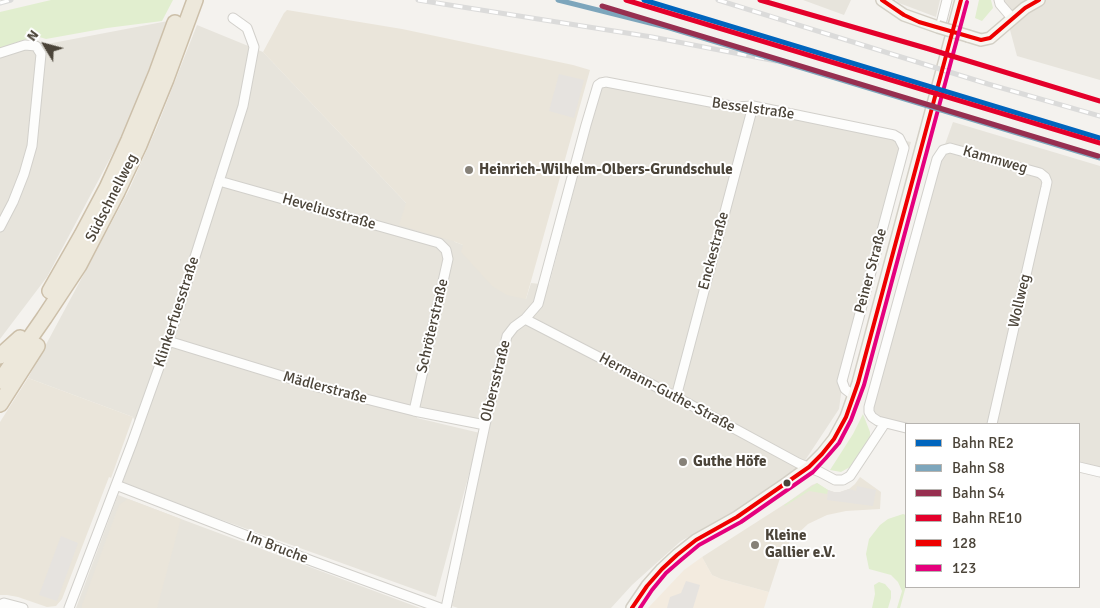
<!DOCTYPE html>
<html>
<head>
<meta charset="utf-8">
<style>
	body { margin:0 }
	#map { position:relative; width:1100px; height:608px; overflow:hidden; background:#f4f2ee; font-family:Signika,sans-serif }
	canvas { display:block }
	.legend { position:absolute; left:905px; top:423px; width:175px; height:165px; box-sizing:border-box; background:#fff; border:1px solid #b7b4b0; margin:0; padding:6px 9px; list-style:none; font-size:15px; color:#4b4439 }
	.legend li { display:flex; align-items:center; gap:10px; height:25px }
	.legend b { width:25px; border:1px solid #b7b4b0 }
	.north { position:absolute; left:20px; top:20px; width:50px; height:50px; -webkit-text-stroke:4px #fff; paint-order:stroke; rotate:307deg; font-size:14px; font-weight:700; line-height:20px; text-align:center; color:#4b4439 }
	.north::after { content:''; display:block; margin:auto; width:18px; height:22px; background:#4b4439; clip-path:polygon(50% 0,100% 100%,50% 72%,0 100%) }
</style>
</head>
<body>
<div id="map">
<canvas width="1100" height="608"></canvas>
<ul class="legend">
<li><b style="height:6px;background:#0065bd"></b>Bahn RE2</li>
<li><b style="height:6px;background:#7da6bc"></b>Bahn S8</li>
<li><b style="height:6px;background:#972f50"></b>Bahn S4</li>
<li><b style="height:6px;background:#e4002b"></b>Bahn RE10</li>
<li><b style="height:6px;background:#e00"></b>128</li>
<li><b style="height:6px;background:#e5007d"></b>123</li>
</ul>
<div class="north">N</div>
</div>
<script>
const c = document.querySelector('canvas').getContext('2d');
c.lineJoin = 'round';
function paint(path, color) { c.fillStyle = color; c.fill(path, 'evenodd'); }
const toPath = rows => new Path2D(rows.map(r => 'M' + r).join(''));
function trace(path, color, width, dash) { c.strokeStyle = color; c.lineWidth = width; c.lineCap = dash ? 'butt' : 'round'; c.setLineDash(dash || []); c.stroke(path); }
function write(font, color, halo, rows, align = 'center') {
  c.font = font + ' Signika,sans-serif'; c.lineWidth = 4; c.setLineDash([]); c.textBaseline = 'middle'; c.strokeStyle = halo; c.fillStyle = color; for (const [text, x, y, turn = 0] of rows) {
    c.save(); c.translate(x, y); c.rotate((+turn || 0) * Math.PI / 180); c.textAlign = isNaN(turn) ? turn : align; if (halo) c.strokeText(text, 0, 0); c.fillText(text, 0, 0); c.restore();
  }
}
const residential = toPath([
	[803,0,851,0,844,15],
	[896,0,940,0,936,17,899,3],
	[1002,0,1100,0,1100,80,1017,56],
	[168,21,123,134,47,277,0,339,0,53],
	[197,25,263,52,406,203,455,242,463,245,526,299,531,283,549,285,602,82,754,109,911,142,842,387,839,409,804,462,757,499,681,541,632,585,611,608,458,608,452,606,489,428,418,409,417,418,480,433,436,597,122,484,140,433,133,417,28,378,129,190,157,127],
	[953,122,1100,166,1100,472,1079,467,1079,424,892,425,869,412,943,150],
	[118,495,181,519,420,608,76,608]
]);
const commercial = toPath([
	[702,557,712,575,721,579,769,592,764,608,648,608,684,570]
]);
const education = toPath([
	[287,10,402,29,573,65,590,70,526,299,507,295,492,286,461,252,463,245,453,241,399,225,406,203,263,52,284,13],
	[28,378,133,417,111,478,109,477,62,599,56,606,47,607,18,597,7,595,0,595,0,422],
	[860,477,881,492,880,509,846,511,827,515,808,524,791,540,780,558,769,592,721,579,712,575,702,557,788,502,812,485,817,483,828,490,834,492,840,492,849,489,855,484],
	[128,499,181,519,157,608,82,608,82,605,119,505,123,502]
]);
const green = toPath([
	[51,0,173,0,162,21,107,28,46,39,36,36,0,48,0,12],
	[979,0,991,0,993,8,982,21,975,18],
	[863,414,870,432,870,437,850,467,841,472,830,470,853,434],
	[817,483,828,490,827,494,809,491,785,506,784,505],
	[903,514,906,515,906,586,900,608,897,608,902,591,898,582,891,575,869,569,866,554,869,539,880,525,888,519],
	[879,582,885,584,891,591,891,598,888,608,872,608,875,594,874,585]
]);
const parking = toPath([
	[559,74,584,80,574,118,549,111],
	[857,486,876,490,873,506,827,500,828,490,834,492,840,492,849,489,856,491],
	[61,536,78,543,57,601,39,595],
	[686,581,700,585,693,608,667,608,670,597,681,593]
]);
const street = toPath([
	[999,0,1000,4,1012,18],
	[940,28,947,0],
	[0,53,25,45,36,46,41,54,32,146,24,174,13,202,0,227],
	[219,181,439,243,446,250,448,259,414,411],
	[525,319,676,397,798,463,820,472,835,480,843,480,850,476,885,423],
	[168,341,318,387,414,411,485,425],
	[676,397,753,106],
	[906,428,878,421,872,417,869,412,869,407,937,159,943,150,950,148,1040,173,1045,177,1047,182,1046,187,992,424],
	[1079,467,1100,472],
	[116,485,312,561,440,608],
	[0,605,4,603,23,608],
	[69,608,132,443,167,345,243,106,254,47,247,28,233,18],
	[446,608,485,425,507,336,514,327,525,319,538,304,586,125,597,88,598,85,601,83,606,82,736,107,753,106,894,135,899,138,904,148,842,381,845,389,854,396]
]);
const secondary = toPath([
	[882,0,904,15,938,27],
	[968,36,981,40,990,38,1025,8,1039,0],
	[632,608,647,586,662,569,677,555,696,540,737,517,787,483,809,467,822,454,834,439,846,417,858,383,961,0]
]);
const highway = toPath([
	[50,291,82,235,107,188,129,140,156,75,175,23],
	[0,356,20,338],
	[0,381,44,318,79,265,117,192,139,145,166,79,195,0],
	[0,404,37,346]
]);
const rail = toPath([
	[418,0,652,37,776,61],
	[718,0,988,84,1100,116],
	[0,3,11,0]
]);
const secondaryBridge = toPath([
	[938,27,968,36]
]);
const bus1 = toPath([
	[882,0,904,15,919,22,981,40,990,38,1025,8,1039,0],
	[632,608,647,586,662,569,677,555,696,540,737,517,809,467,822,454,834,439,846,417,858,383,961,0]
]);
const bus2 = toPath([
	[640,608,652,590,666,573,681,560,699,545,741,522,813,472,826,458,839,443,851,420,864,385,967,2]
]);
const rail1 = toPath([
	[644,0,1100,138]
]);
const rail2 = toPath([
	[558,0,670,28,1100,158]
]);
const rail3 = toPath([
	[602,6,1098,156]
]);
const rail4 = toPath([
	[626,0,1100,143],
	[760,0,929,49,1100,101]
]);
const markers = [
	[469,170,5,"#868178"],
	[683,462,5,"#868178"],
	[787,483,4.5,"#4b4439"],
	[755,545,5,"#868178"]
];
const streetNames = [
	["Besselstraße",753,109,8],
	["Kammweg",995,160,16],
	["Südschnellweg",112,198,-63],
	["Heveliusstraße",329,212,16],
	["Enckestraße",714,251,-75],
	["Peiner Straße",871,271,-75],
	["Wollweg",1020,301,-77],
	["Klinkerfuesstraße",177,312,-72],
	["Schröterstraße",433,326,-77],
	["Olbersstraße",496,381,-76],
	["Mädlerstraße",325,388,15],
	["Hermann-Guthe-Straße",667,393,28],
	["Im Bruche",277,548,21]
];
const poiNames = [
	["Heinrich-Wilhelm-Olbers-Grundschule",479,170],
	["Guthe Höfe",693,462],
	["Kleine",765,536],
	["Gallier e.V.",765,553]
];
paint(residential, '#e7e4dc');
paint(commercial, '#f3ebdf');
paint(education, '#eae5da');
paint(green, '#e1eecf');
paint(parking, '#e6e3df');
trace(street, '#d2d0cb', 11);
trace(secondary, '#d3cfc5', 14);
trace(highway, '#ccbfa9', 18);
trace(street, '#fdfdfc', 9);
trace(secondary, '#f7f6f1', 11);
trace(highway, '#ede8db', 15);
trace(rail, '#dbdbda', 5);
trace(rail, '#fff', 3, [9]);
trace(secondaryBridge, '#d3cfc5', 14, []);
trace(secondaryBridge, '#f7f6f1', 11);
trace(bus1, '#e00', 4);
trace(bus2, '#e5007d', 4);
trace(rail1, '#0065bd', 5);
trace(rail2, '#7da6bc', 5);
trace(rail3, '#972f50', 5);
trace(rail4, '#e4002b', 5);
for (const [x, y, r, color] of markers) { const dot = new Path2D(); dot.arc(x, y, r, 0, 2 * Math.PI); c.fillStyle = color; c.fill(dot); trace(dot, '#fff', 2); }
write('15px', '#4b4439', '#fff', streetNames);
write('bold 15px', '#4b4439', '#fff', poiNames, 'left');
</script>
</body>
</html>
